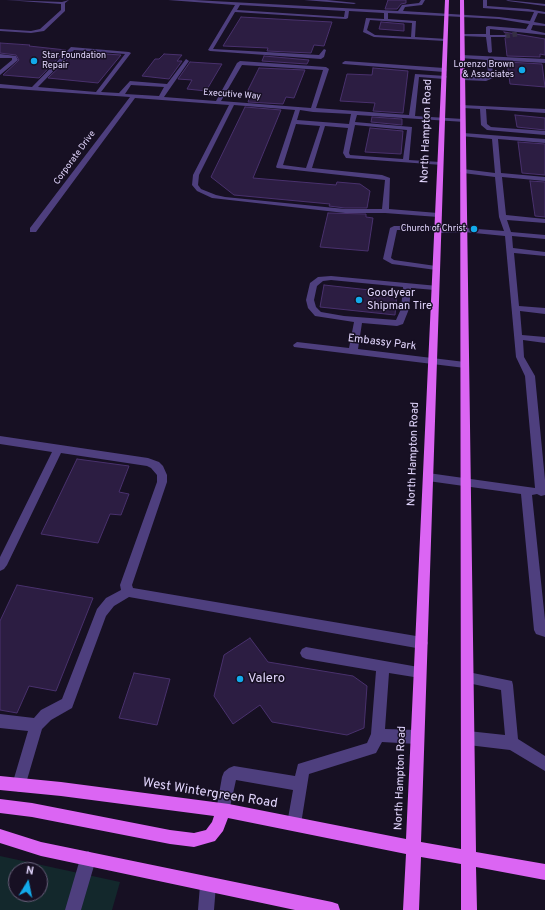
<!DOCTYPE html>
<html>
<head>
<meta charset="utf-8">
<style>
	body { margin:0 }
	#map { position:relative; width:545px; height:910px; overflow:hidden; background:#171023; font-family:Overpass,sans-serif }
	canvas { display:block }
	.north { position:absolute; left:8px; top:862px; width:40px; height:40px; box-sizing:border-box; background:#171023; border:1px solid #685f7a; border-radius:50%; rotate:10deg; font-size:11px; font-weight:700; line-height:16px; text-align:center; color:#e1d5fc }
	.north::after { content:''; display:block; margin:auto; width:14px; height:18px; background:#12aaeb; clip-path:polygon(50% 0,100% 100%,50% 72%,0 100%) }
</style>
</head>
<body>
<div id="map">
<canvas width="545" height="910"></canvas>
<div class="north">N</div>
</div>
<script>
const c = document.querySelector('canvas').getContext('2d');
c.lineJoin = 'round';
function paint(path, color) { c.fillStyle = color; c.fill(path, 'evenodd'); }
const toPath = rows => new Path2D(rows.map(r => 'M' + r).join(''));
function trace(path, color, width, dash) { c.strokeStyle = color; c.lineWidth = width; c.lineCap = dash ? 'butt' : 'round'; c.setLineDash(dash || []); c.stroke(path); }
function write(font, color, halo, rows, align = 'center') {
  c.font = font + ' Overpass,sans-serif'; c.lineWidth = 3; c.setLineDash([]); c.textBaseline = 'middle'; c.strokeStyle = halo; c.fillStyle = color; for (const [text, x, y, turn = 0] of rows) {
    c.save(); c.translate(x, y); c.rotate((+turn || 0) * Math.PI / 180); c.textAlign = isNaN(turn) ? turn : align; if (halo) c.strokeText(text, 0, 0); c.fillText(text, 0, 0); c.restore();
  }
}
const green = toPath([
	[0,856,120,882,112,910,0,910],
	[16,870,40,870,40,894,16,894]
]);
const building = toPath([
	[388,0,406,0,406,3,401,4,397,9,385,9,388,0],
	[241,17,294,20,332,22,324,46,314,45,311,53,267,51,268,48,223,46,241,17],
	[381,22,404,24,404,31,379,29,381,22],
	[504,32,545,39,545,55,540,54,540,57,507,56,505,38,508,35,504,32],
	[0,43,30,45,29,46,66,50,39,78,3,75,19,60,16,55,0,53,0,43],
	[75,52,121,55,98,83,48,78,75,52],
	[164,54,182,55,177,61,182,61,169,79,142,76,155,59,159,59,164,54],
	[264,56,309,60,307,64,262,61,264,56],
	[190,62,222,64,206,91,187,89,192,80,178,79,190,62],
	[507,62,542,64,545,87,510,84,507,62],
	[259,68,305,70,294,98,286,97,283,104,248,102,251,94,246,94,259,68],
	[373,68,408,71,403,113,373,111,375,103,340,101,347,74,372,75,373,68],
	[245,107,281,110,253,178,336,185,337,182,360,184,370,191,367,208,345,208,329,206,330,204,234,195,211,177,245,107],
	[515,115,545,118,545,130,517,127,515,115],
	[372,117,402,119,402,125,371,122,372,117],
	[370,128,403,131,401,154,365,152,370,128],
	[518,142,545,144,545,175,522,173,518,142],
	[530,181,545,182,545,217,535,216,530,181],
	[328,213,366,214,366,217,373,218,368,251,320,247,328,213],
	[324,285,397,293,395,315,320,307,324,285],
	[77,459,129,466,119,492,129,494,121,515,110,514,98,543,41,534,77,459],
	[17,585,93,598,56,691,29,686,17,713,0,710,0,621,17,585],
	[250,638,268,662,353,676,367,686,364,728,347,735,272,722,260,705,233,724,214,696,224,655,250,638],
	[134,673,170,679,157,725,119,718,134,673]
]);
const minorTunnel = toPath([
	[505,36,517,34]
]);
const minor = toPath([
	[6,0,62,2,69,0,65,3,65,11,44,31,31,33,0,31,0,29,31,31,40,29,61,10,61,4,6,0],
	[168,0,194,0,398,11,402,5,419,3,421,0,425,0,422,5,405,7,403,11,499,17,530,21,534,12,483,8,483,0,487,0,487,6,528,9,545,12,545,14,538,13,534,22,545,24,545,26,533,25,531,30,545,33,545,35,490,29,490,35,505,35,507,36,505,37,491,37,492,52,490,53,488,52,486,37,462,36,460,35,462,34,486,34,486,27,488,26,526,29,529,24,499,19,388,13,388,19,416,21,415,37,447,39,445,41,374,37,363,32,366,18,384,19,384,13,349,11,348,18,346,19,235,12,213,49,319,55,324,49,326,50,324,57,321,59,210,51,208,50,235,5,168,0],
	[240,5,345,11,344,17,237,10,240,5],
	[370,20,412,23,411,37,375,35,367,30,370,20],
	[304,0,327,0,356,3,354,4,304,0],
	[506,0,545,4,545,6,508,1,506,0],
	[71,47,129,52,131,53,101,92,119,93,130,81,167,84,186,59,189,61,164,97,216,101,237,63,240,61,326,67,329,69,316,108,409,115,415,74,446,76,447,77,444,79,419,77,415,116,463,119,465,120,465,122,357,115,355,122,412,127,409,160,440,162,442,163,442,165,346,158,343,153,348,128,325,126,312,168,382,175,390,178,389,209,438,213,442,215,438,217,385,213,345,213,212,198,197,191,192,185,193,175,229,105,135,98,36,232,30,232,30,228,130,97,0,88,0,84,32,87,71,47],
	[74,50,125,54,96,92,38,87,74,50],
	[242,65,323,70,311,108,221,101,242,65],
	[131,85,164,87,159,96,125,94,131,85],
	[234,105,295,110,276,167,277,168,385,180,382,209,345,209,225,197,216,195,201,189,198,185,199,175,234,105],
	[300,110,313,112,351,114,349,124,297,120,300,110],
	[296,124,320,126,306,168,283,165,296,124],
	[355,125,407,130,403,159,350,155,349,153,355,125],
	[0,54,16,56,18,60,0,75,0,70,12,60,12,58,0,58,0,54],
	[462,55,545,59,545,63,492,60,493,78,486,81,463,80,460,78,461,77,488,76,487,60,460,58,460,56,462,55],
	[345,61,444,68,447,70,444,72,343,64,342,63,345,61],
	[461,105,545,109,545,113,486,109,487,124,491,127,545,131,545,135,487,130,481,125,480,109,463,108,460,106,461,105],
	[463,133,545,139,545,143,498,139,501,173,545,177,545,181,502,177,506,215,545,219,545,223,507,220,511,232,545,235,545,239,512,236,513,248,545,252,545,256,514,253,519,306,545,308,545,314,520,311,522,335,545,337,545,343,523,340,524,357,535,376,545,480,545,495,541,496,537,494,532,495,545,620,545,637,536,634,534,630,521,494,428,481,424,480,423,477,424,474,428,473,535,488,525,376,516,357,505,236,464,232,438,233,435,233,435,230,397,230,391,258,394,260,436,266,440,268,436,270,392,264,383,259,390,228,394,226,441,226,441,229,464,228,504,231,499,217,495,177,463,173,460,171,463,169,495,173,492,139,461,136,461,134,463,133],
	[331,276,438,286,438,290,435,290,411,288,409,309,403,324,397,326,362,323,358,349,465,362,469,365,468,367,465,368,294,347,293,345,297,342,349,348,354,322,315,316,308,308,306,300,310,283,318,277,331,276],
	[331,280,403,287,401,309,396,320,344,316,321,312,316,307,314,300,317,286,323,281,331,280],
	[0,436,148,458,159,462,163,466,167,475,167,482,132,585,133,588,422,637,426,639,428,643,426,647,422,649,129,597,114,606,106,616,72,708,51,720,42,729,24,790,19,792,14,790,12,785,28,731,0,728,0,714,34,718,41,710,62,699,97,609,106,598,121,590,120,585,157,482,157,475,151,468,147,466,61,453,7,565,4,569,0,571,0,557,52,452,0,444,0,436],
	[306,647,424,668,426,672,424,676,420,678,389,673,385,729,417,730,422,732,424,737,422,742,417,744,382,742,376,753,309,774,301,824,299,829,294,831,289,829,287,824,293,790,236,780,228,816,223,818,218,816,216,811,222,777,224,772,229,768,234,766,295,776,298,764,367,743,371,734,376,671,306,659,302,657,300,653,302,649,306,647],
	[468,672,512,681,513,685,518,739,545,756,545,771,510,750,468,745,463,743,461,738,463,733,468,731,505,735,501,690,463,682,462,678,463,674,468,672],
	[88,851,93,854,96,859,81,910,65,910,80,859,83,854,88,851],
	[208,877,213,880,216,885,214,910,198,910,200,885,203,880,208,877]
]);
const major = toPath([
	[445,0,449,0,421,842,461,849,460,0,464,0,476,852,545,864,545,880,476,867,477,910,461,910,461,864,421,857,419,910,403,910,406,854,228,818,223,831,215,841,194,847,170,844,32,817,0,813,0,799,32,803,170,830,194,833,206,830,212,822,214,816,61,796,0,790,0,776,61,782,229,804,406,839,445,0],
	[0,829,41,842,332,902,338,904,340,910,295,910,41,856,0,843,0,829]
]);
const markers = [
	[34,61,4,"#12aaeb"],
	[522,70,4,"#12aaeb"],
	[474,229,4,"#12aaeb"],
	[359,300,4,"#12aaeb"],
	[240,679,4,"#12aaeb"]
];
const farPoinames = [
	["Star Foundation",42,56,"left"],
	["Repair",42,66,"left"],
	["Lorenzo Brown",514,65],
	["& Associates",514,75],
	["Church of Christ",466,229]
];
const farStreetnames = [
	["Executive Way",232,95,4],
	["Corporate Drive",75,158,-54]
];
const streetNames = [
	["North Hampton Road",427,131,-88],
	["Embassy Park",382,343,7],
	["North Hampton Road",414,454,-88],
	["North Hampton Road",401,778,-88]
];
const poiNames = [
	["Goodyear",367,294],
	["Shipman Tire",367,307]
];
const nearPoinames = [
	["Valero",248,679]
];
const nearStreetnames = [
	["West Wintergreen Road",210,794,9]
];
paint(green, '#13282c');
paint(building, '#2c1d42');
trace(building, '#49316d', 1);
trace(minorTunnel, '#352e44', 5, [5, 2.5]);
paint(minor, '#4e3f7e');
paint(major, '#db65f3');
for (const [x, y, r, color] of markers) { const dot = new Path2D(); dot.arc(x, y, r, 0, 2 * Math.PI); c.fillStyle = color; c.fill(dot); trace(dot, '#171023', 1.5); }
write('9px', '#e1d5fc', '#171023', farPoinames, 'right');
write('9px', '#e1d5fc', '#171023', farStreetnames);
write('11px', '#e1d5fc', '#171023', streetNames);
write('11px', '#e1d5fc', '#171023', poiNames, 'left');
write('13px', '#e1d5fc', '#171023', nearPoinames, 'left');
write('13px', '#e1d5fc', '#171023', nearStreetnames);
</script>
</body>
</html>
